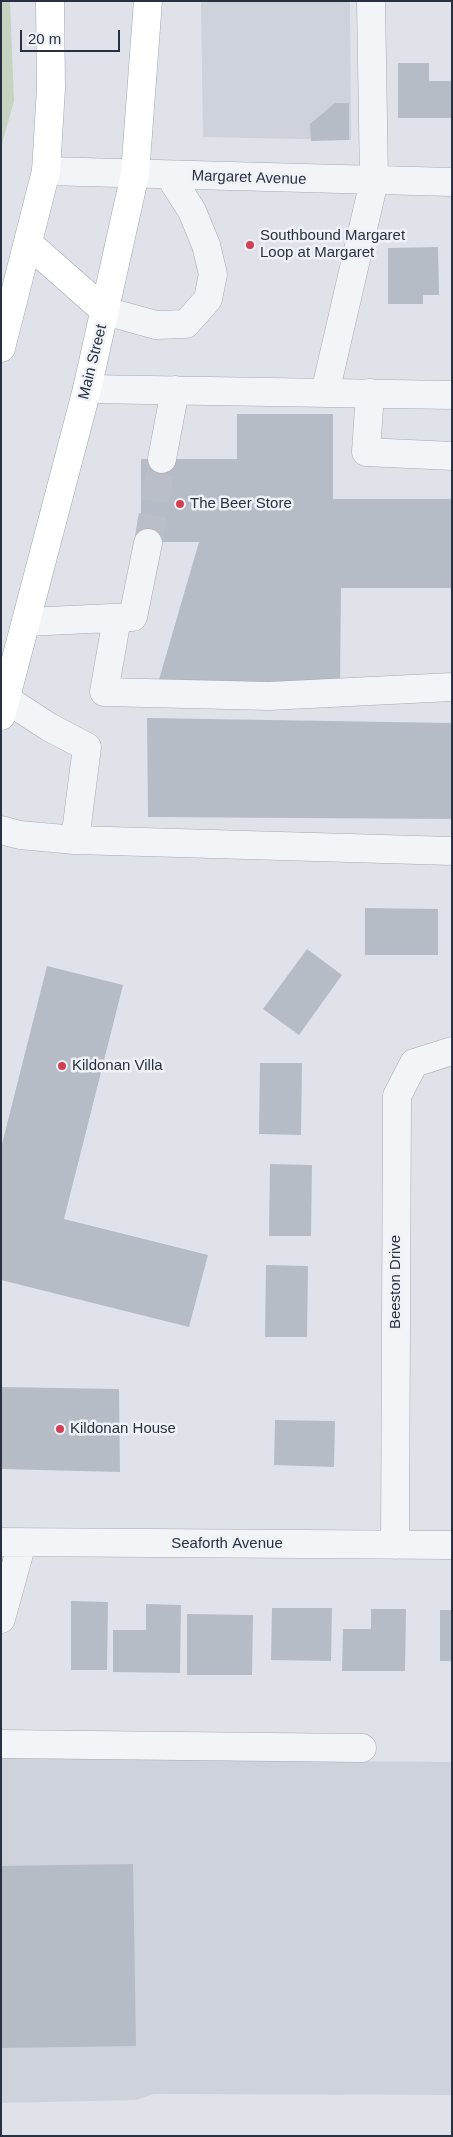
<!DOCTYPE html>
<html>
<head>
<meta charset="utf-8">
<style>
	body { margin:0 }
	#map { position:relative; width:453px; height:2137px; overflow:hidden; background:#dfe3e9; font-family:Helvetica,sans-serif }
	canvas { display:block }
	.frame { position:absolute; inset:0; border:2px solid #283141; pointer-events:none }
	.scale { position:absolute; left:20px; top:30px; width:100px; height:22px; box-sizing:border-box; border:2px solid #283141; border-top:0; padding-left:6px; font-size:15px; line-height:18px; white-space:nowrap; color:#283141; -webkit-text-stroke:4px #eff2f6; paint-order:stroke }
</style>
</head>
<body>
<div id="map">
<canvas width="453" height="2137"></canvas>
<div class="frame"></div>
<div class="scale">20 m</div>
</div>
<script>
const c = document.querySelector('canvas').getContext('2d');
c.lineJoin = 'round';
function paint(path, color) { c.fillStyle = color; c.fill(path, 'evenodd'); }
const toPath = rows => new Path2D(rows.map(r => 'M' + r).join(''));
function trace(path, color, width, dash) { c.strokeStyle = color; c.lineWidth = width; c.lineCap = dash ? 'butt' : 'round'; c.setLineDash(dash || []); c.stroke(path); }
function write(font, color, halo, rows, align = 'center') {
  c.font = font + ' Helvetica,sans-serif'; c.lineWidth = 5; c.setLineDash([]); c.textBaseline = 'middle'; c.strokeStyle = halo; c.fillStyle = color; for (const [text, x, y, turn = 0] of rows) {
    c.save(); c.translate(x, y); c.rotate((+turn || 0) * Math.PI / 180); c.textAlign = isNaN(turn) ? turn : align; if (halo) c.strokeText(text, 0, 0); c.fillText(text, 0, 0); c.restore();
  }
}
const built = toPath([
	[201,1,350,1,351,140,203,137],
	[1,1758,452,1762,452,2095,154,2094,136,2100,1,2103]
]);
const green = toPath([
	[1,1,10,1,14,101,1,147]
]);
const building = toPath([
	[398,63,429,63,429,81,451,81,451,118,398,118],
	[335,103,349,103,349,140,311,141,310,124],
	[438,247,439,295,423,295,423,304,388,304,388,248],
	[237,414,333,414,333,499,452,499,452,588,341,588,340,683,158,683,199,542,141,542,141,459,237,459],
	[147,718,452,723,452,819,148,817],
	[365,908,438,909,438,955,365,955],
	[307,949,342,975,299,1035,263,1009],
	[47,966,123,985,64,1219,208,1255,189,1327,1,1280,1,1148],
	[260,1063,302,1063,301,1135,259,1134],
	[270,1164,312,1165,311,1236,269,1236],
	[266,1265,308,1266,307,1337,265,1337],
	[1,1387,119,1389,120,1472,1,1469],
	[275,1420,335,1421,334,1467,274,1465],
	[71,1601,108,1602,107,1670,71,1670],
	[146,1604,181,1605,180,1673,113,1672,113,1630,146,1630],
	[272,1608,332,1608,331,1661,271,1660],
	[371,1609,406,1609,405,1671,342,1671,343,1629,371,1629],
	[440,1610,452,1610,452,1661,440,1661],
	[187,1614,253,1615,252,1675,187,1675],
	[133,1864,136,2046,1,2048,1,1866]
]);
const minorTunnel = toPath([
	[148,543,162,459]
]);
const minor = toPath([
	[46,171,452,182],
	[105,311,156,325,186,324,208,299,213,274,206,245,192,211,169,175],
	[87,389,452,395],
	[325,393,374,181,371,1],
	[370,393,366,452,452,456],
	[162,459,175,390],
	[117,618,104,692,269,696,452,687],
	[26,622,133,617,148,543],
	[6,699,49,727,87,747,75,840],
	[1,830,20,835,75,840,452,851],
	[1,1542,452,1545],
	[395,1545,397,1096,414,1063,452,1051],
	[1,1619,22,1543],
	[1,1744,362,1748]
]);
const major = toPath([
	[29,244,105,311],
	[1,348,46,171,51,88,50,1],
	[1,716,87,389,135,174,148,1]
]);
const markers = [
	[250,245,5,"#d24055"],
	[180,504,5,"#d24055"],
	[62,1066,5,"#d24055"],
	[60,1429,5,"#d24055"]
];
const streetNames = [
	["Margaret Avenue",249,178,2],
	["Main Street",93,362,-76],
	["Beeston Drive",396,1282,-90],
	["Seaforth Avenue",227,1544]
];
const poiNames = [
	["Southbound Margaret",260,236],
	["Loop at Margaret",260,253],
	["The Beer Store",190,504],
	["Kildonan Villa",72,1066],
	["Kildonan House",70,1429]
];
paint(built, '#cdd2db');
paint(green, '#c5d3c0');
paint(building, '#b6bcc6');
trace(minorTunnel, '#babfc7', 28, [28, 14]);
trace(minor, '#a4aab3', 29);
trace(major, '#9ea7b5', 29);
trace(minor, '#f2f4f7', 28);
trace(major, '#fff', 28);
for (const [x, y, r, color] of markers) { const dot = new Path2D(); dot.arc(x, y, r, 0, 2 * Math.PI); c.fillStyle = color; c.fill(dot); trace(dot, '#eff2f6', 2); }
write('15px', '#283141', '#eff2f6', streetNames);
write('15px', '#283141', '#eff2f6', poiNames, 'left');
</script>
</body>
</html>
